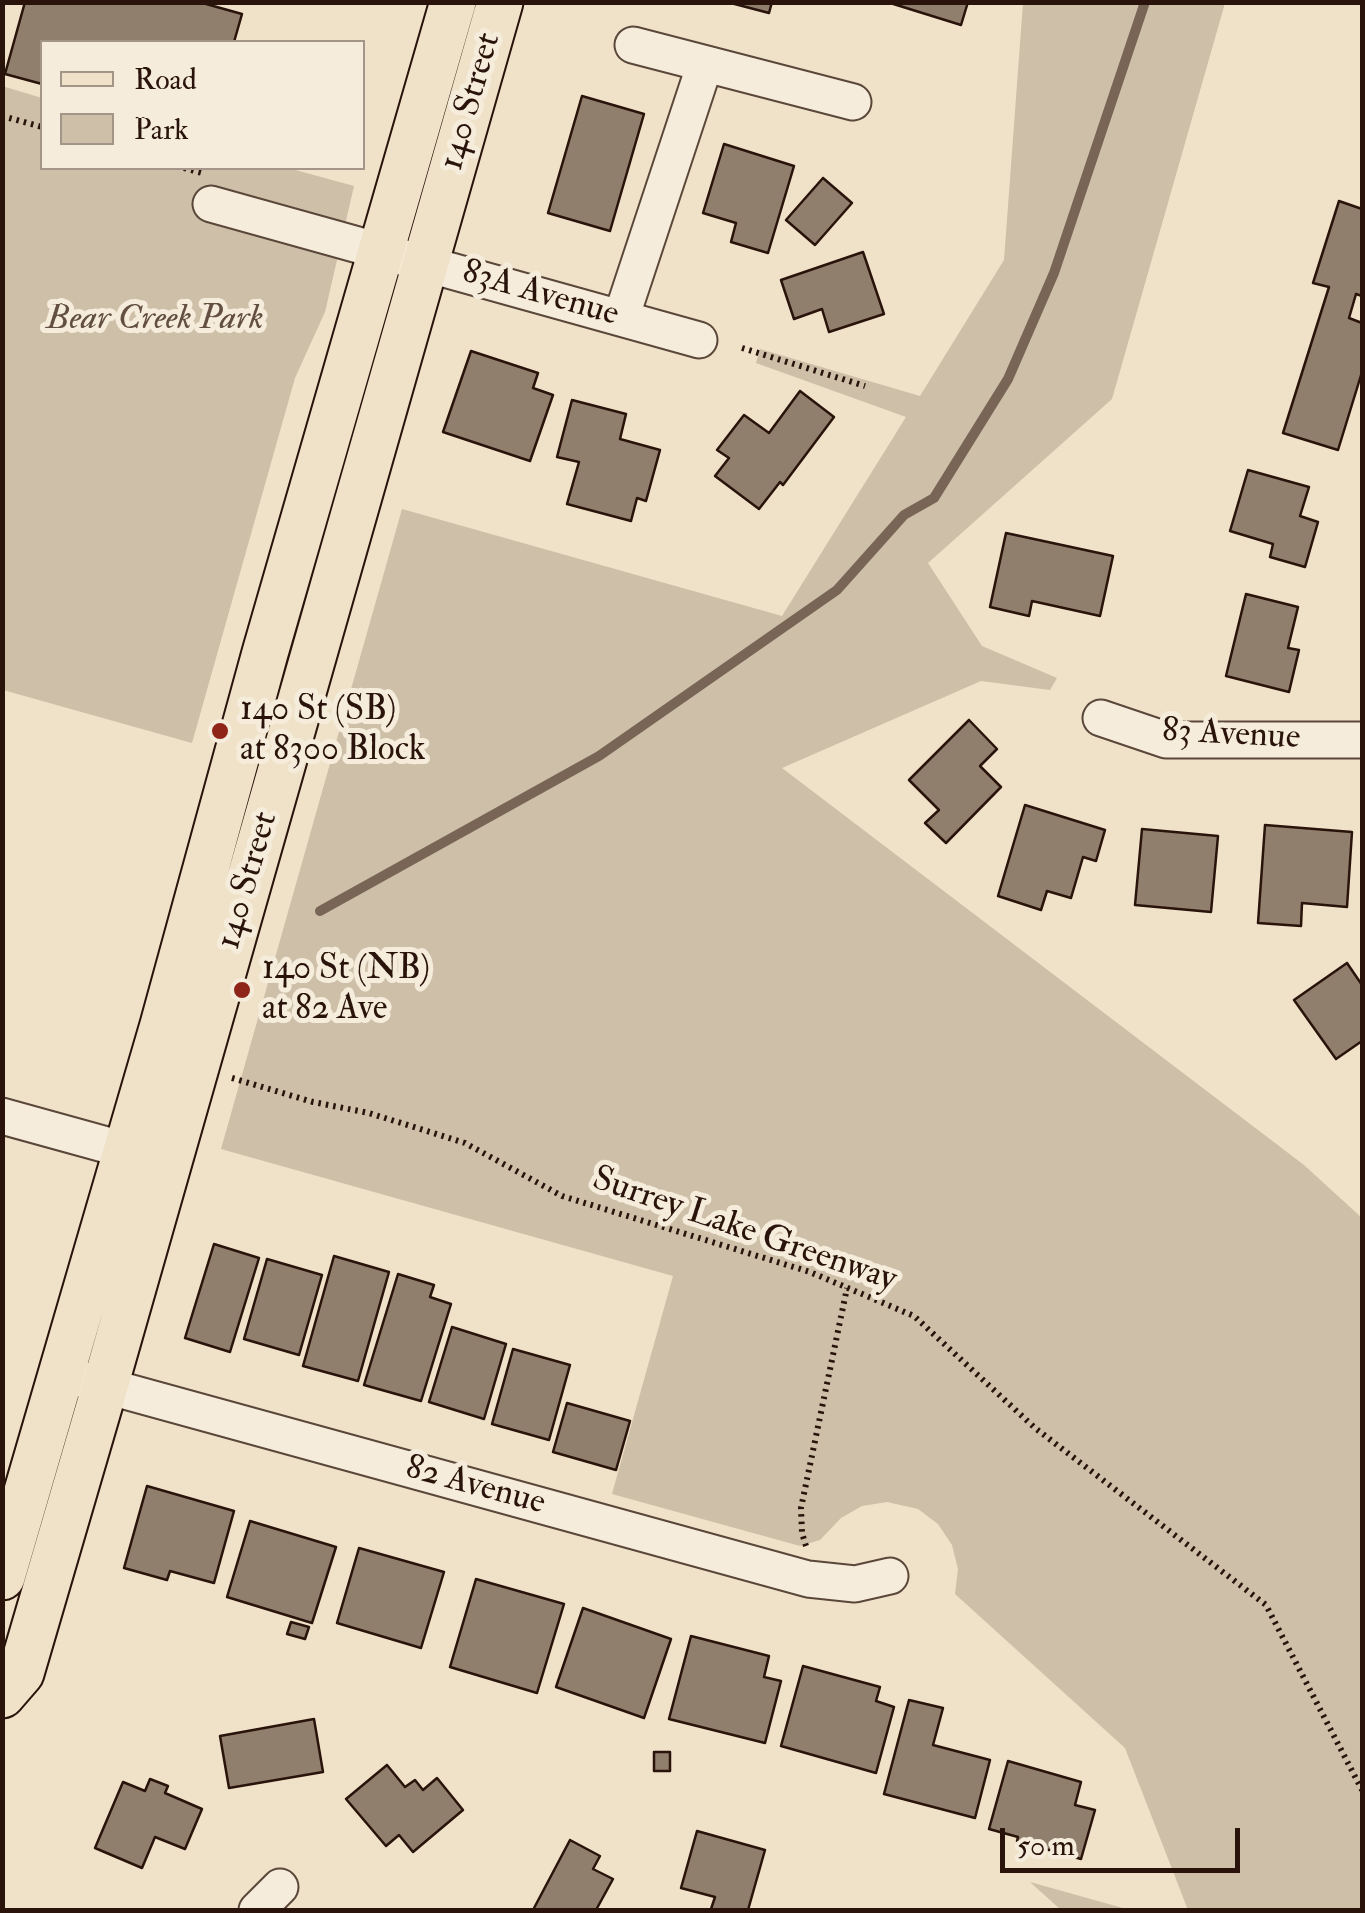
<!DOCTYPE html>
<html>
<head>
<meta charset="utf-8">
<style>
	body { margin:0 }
	#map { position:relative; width:1365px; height:1913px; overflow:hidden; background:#efe2c8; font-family:"IM FELL Double Pica",serif }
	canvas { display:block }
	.frame { position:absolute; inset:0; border:5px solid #29130b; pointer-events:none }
	.legend { position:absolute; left:40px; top:40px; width:325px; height:130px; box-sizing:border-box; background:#f5ecdb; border:2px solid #a39588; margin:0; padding:12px 18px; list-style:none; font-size:30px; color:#29130b }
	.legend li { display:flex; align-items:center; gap:20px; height:50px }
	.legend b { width:50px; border:2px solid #a39588 }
	.scale { position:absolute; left:1000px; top:1828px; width:240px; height:45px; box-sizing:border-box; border:5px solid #29130b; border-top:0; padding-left:12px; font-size:30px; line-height:35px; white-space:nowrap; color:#29130b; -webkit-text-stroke:8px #f5ecdb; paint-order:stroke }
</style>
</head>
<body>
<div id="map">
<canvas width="1365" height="1913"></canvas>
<div class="frame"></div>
<ul class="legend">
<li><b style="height:12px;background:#efe2c8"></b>Road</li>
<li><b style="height:28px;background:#cdbfa8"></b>Park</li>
</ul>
<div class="scale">50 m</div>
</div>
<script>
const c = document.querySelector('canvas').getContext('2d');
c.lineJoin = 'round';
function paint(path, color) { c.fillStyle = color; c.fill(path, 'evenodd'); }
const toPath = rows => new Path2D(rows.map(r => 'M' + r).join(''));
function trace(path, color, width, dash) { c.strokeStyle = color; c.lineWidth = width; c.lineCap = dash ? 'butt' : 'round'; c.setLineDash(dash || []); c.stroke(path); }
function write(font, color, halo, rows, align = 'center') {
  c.font = font + ' "IM FELL Double Pica",serif'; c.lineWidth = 10; c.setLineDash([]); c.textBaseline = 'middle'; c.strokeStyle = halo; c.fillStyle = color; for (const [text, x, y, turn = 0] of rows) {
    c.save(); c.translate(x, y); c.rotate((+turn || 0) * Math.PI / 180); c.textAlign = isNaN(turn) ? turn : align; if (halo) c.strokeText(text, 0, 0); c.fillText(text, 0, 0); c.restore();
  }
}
const green = toPath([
	[1023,3,1225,3,1112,399,928,563,982,646,1057,678,1050,690,981,681,782,768,1304,1165,1362,1218,1362,1910,1188,1910,1125,1748,955,1594,958,1569,952,1545,938,1524,918,1509,887,1502,862,1506,841,1518,820,1540,800,1546,612,1494,673,1276,221,1149,402,509,782,616,906,417,756,363,760,349,920,396,1004,260],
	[2,86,42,98,42,168,288,168,354,186,325,312,295,378,192,743,3,690],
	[1030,1882,1130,1910,1061,1910]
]);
const stream = toPath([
	[320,911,599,756,837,590,904,515,934,498,1008,379,1054,273,1145,2]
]);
const building = toPath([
	[25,2,199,2,242,14,234,42,42,42,42,84,5,74,25,2],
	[727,2,772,2,769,13,727,2],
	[887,2,968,2,961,25,887,2],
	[582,96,644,114,610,231,548,213,582,96],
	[724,144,794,166,768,253,731,242,736,223,703,213,724,144],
	[823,178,852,203,815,245,786,220,823,178],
	[1339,201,1362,209,1362,296,1356,294,1349,318,1362,323,1362,372,1338,450,1283,433,1329,287,1313,283,1339,201],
	[863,252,884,314,829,332,822,309,794,319,781,280,863,252],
	[471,351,538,373,533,388,553,395,530,461,443,432,471,351],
	[800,391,834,417,783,485,780,482,759,509,715,476,729,458,717,450,744,415,769,433,800,391],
	[572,400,626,414,620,439,660,450,646,501,637,498,631,521,567,504,579,462,557,457,572,400],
	[1248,470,1309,487,1300,516,1318,522,1305,567,1270,557,1273,544,1230,531,1248,470],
	[1006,533,1113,556,1100,616,1032,601,1029,616,990,607,1006,533],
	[1246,594,1298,607,1288,648,1299,650,1289,692,1226,676,1246,594],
	[969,720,997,749,980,766,1001,787,946,843,925,823,939,810,909,780,969,720],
	[1025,805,1105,830,1096,861,1083,857,1071,898,1047,891,1041,910,998,896,1025,805],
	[1265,825,1352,832,1347,907,1302,903,1301,926,1258,923,1265,825],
	[1142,829,1218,836,1211,912,1135,905,1142,829],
	[1347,963,1362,985,1362,1041,1336,1059,1294,1000,1347,963],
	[214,1244,259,1258,230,1352,185,1338,214,1244],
	[334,1256,389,1272,358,1381,303,1366,334,1256],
	[267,1259,322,1275,299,1355,244,1339,267,1259],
	[398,1274,434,1285,430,1297,451,1304,421,1401,364,1385,398,1274],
	[452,1327,506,1344,484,1419,429,1402,452,1327],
	[513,1349,570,1365,549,1440,492,1424,513,1349],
	[567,1403,630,1421,616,1470,553,1452,567,1403],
	[147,1486,234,1511,214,1583,170,1571,167,1580,124,1568,147,1486],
	[250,1521,336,1547,312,1623,227,1597,250,1521],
	[359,1548,444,1572,421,1648,337,1623,359,1548],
	[476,1579,564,1604,537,1693,450,1667,476,1579],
	[583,1608,671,1639,644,1718,556,1687,583,1608],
	[291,1622,309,1627,305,1639,287,1634,291,1622],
	[691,1636,769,1656,764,1677,781,1681,765,1743,669,1719,691,1636],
	[803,1666,880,1687,876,1701,894,1707,876,1773,781,1746,803,1666],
	[909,1700,943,1708,933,1745,990,1760,975,1818,884,1794,909,1700],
	[314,1719,323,1772,229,1788,220,1736,314,1719],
	[654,1752,670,1752,670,1771,654,1771,654,1752],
	[1008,1761,1081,1782,1075,1805,1095,1810,1081,1859,1017,1841,1018,1837,989,1829,1008,1761],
	[387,1765,405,1787,415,1780,423,1790,437,1778,463,1810,413,1852,399,1835,386,1846,346,1799,387,1765],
	[150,1779,168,1786,165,1793,202,1809,185,1849,155,1837,142,1868,95,1848,123,1782,145,1791,150,1779],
	[697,1831,765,1850,748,1910,711,1909,715,1897,681,1888,697,1831],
	[570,1840,600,1856,593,1869,613,1879,596,1910,533,1910,570,1840]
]);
const path = toPath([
	[2,116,42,127],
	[184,168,202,173],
	[742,348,865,386],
	[232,1078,313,1102,369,1113,465,1143,562,1196,810,1272,914,1316,1035,1428,1266,1605,1362,1790],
	[806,1546,802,1533,801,1508,847,1288]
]);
const minor = toPath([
	[633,45,853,102],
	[211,204,699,340],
	[621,318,705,64],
	[1101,718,1166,740,1362,740],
	[2,1116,125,1150],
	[81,1379,808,1579,855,1584,890,1576],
	[257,1910,280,1887]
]);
const major = toPath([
	[2,1577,163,1025,265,653,453,2],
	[2,1695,21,1673,105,1386,500,2]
]);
const markers = [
	[220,731,10,"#8f2418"],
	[242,990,10,"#8f2418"]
];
const streetNames = [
	["140 Street",472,102,-74],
	["83A Avenue",540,295,16],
	["83 Avenue",1231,736,3],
	["140 Street",249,881,-74],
	["Surrey Lake Greenway",744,1231,19],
	["82 Avenue",475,1487,15]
];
const parkNames = [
	["Bear Creek Park",155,320]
];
const poiNames = [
	["140 St (SB)",240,711],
	["at 8300 Block",240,751],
	["140 St (NB)",262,970],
	["at 82 Ave",262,1010]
];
paint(green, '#cdbfa8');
trace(stream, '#786556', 10);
paint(building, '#907f6d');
trace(building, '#29130b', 2.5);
trace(minor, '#5a473a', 39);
trace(major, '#29130b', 49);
trace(path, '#29130b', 6, [2.5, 5]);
trace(minor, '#f5ecdb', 35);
trace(major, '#efe2c8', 45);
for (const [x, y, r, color] of markers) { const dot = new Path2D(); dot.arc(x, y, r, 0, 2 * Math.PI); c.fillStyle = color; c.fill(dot); trace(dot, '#f5ecdb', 4); }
write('35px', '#29130b', '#f5ecdb', streetNames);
write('italic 35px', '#624f42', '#f5ecdb', parkNames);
write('35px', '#29130b', '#f5ecdb', poiNames, 'left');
</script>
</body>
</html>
